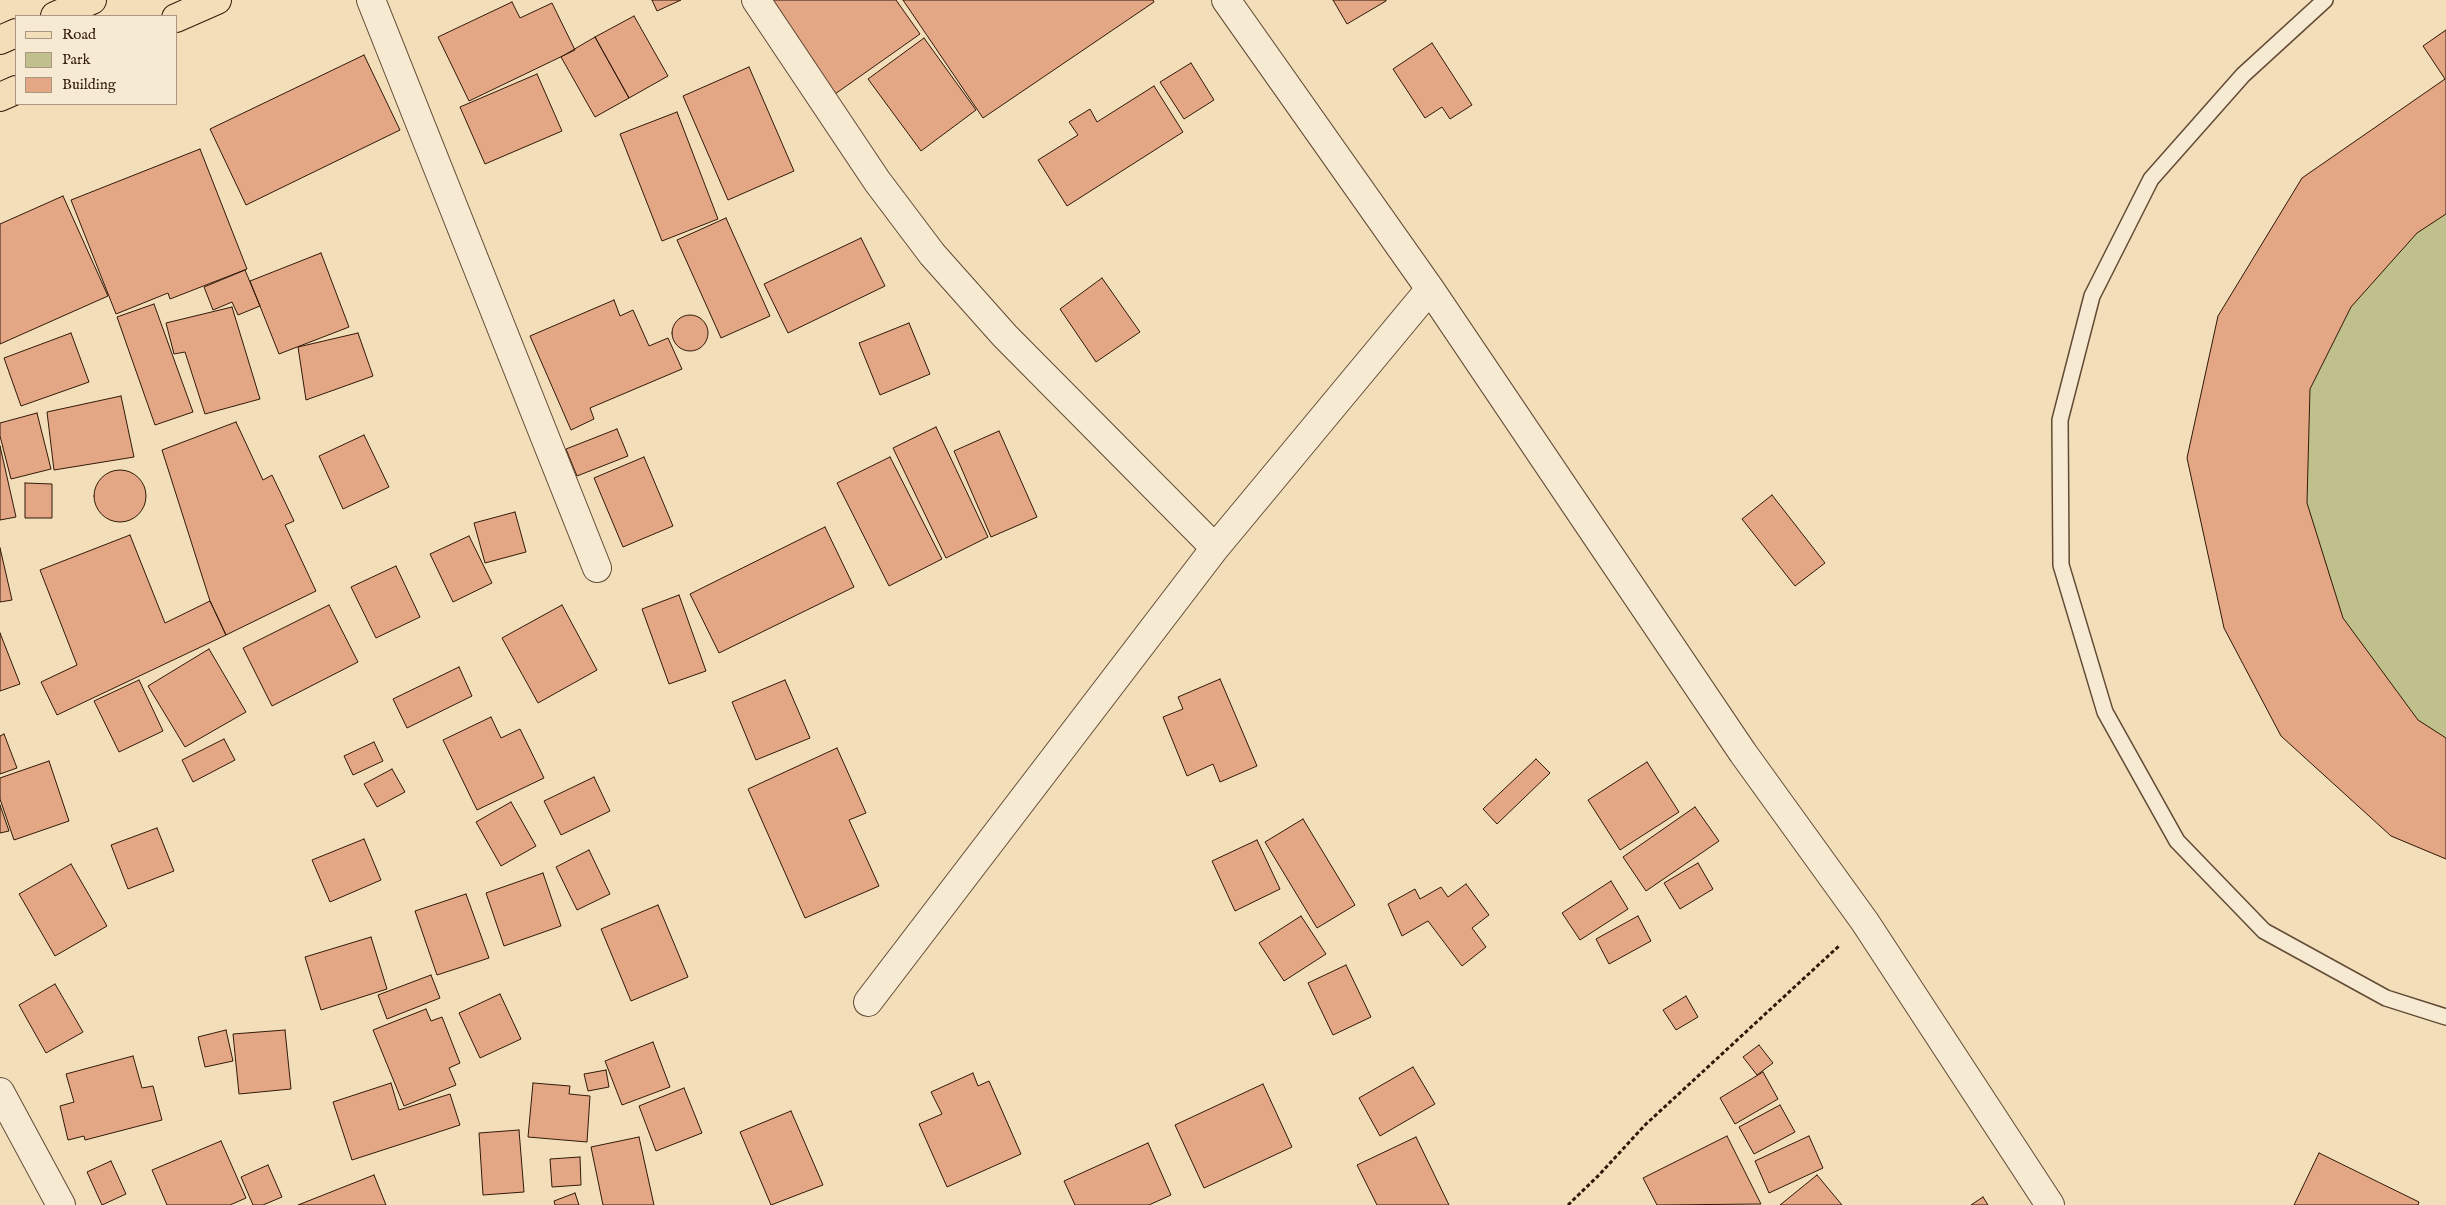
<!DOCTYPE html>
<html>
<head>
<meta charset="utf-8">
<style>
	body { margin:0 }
	#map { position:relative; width:2446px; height:1205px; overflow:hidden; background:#f3deba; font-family:"IM FELL English",serif }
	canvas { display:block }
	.legend { position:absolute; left:15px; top:15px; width:162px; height:90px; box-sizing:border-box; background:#f7ead2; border:1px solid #a89681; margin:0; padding:6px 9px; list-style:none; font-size:15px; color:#311907 }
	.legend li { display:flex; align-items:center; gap:10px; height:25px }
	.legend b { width:25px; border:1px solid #a89681 }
</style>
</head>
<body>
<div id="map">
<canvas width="2446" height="1205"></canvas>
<ul class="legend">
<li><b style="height:6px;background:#f3deba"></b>Road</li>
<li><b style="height:14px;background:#c0c08c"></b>Park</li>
<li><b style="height:14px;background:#e4a786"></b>Building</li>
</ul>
</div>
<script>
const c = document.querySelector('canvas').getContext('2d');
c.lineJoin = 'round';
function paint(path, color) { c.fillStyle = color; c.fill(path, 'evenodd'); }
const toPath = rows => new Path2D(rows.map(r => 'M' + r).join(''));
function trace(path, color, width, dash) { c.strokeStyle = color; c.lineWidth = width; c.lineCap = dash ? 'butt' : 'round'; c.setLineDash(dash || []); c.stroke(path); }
const green = toPath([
	[2446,30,2446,859,2391,836,2281,736,2224,628,2187,458,2218,316,2302,178,2445,79,2423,46]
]);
const building = toPath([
	[652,0,681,0,657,11,652,0],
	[770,0,896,0,920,34,835,94,770,0],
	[903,0,1153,0,1154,2,983,118,903,0],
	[1333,0,1386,0,1386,1,1347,24,1333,0],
	[512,2,520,18,552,3,575,50,469,101,438,37,512,2],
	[634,16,668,76,629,98,595,37,634,16],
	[2446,30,2446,214,2417,233,2351,307,2310,389,2307,503,2343,618,2418,720,2446,738,2446,859,2391,836,2281,736,2224,628,2187,458,2218,316,2302,178,2445,79,2423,46,2446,30],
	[595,37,629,98,595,117,561,57,595,37],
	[924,38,976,110,921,151,868,79,924,38],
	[1432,43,1472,105,1450,119,1442,107,1425,118,1393,69,1432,43],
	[364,55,400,130,246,205,210,129,364,55],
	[1191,63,1214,100,1184,119,1160,82,1191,63],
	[749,67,794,171,728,200,683,96,749,67],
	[537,74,562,131,485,164,460,107,537,74],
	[1154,86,1183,132,1067,206,1038,160,1078,135,1069,122,1090,109,1097,122,1154,86],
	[677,112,718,219,662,241,620,134,677,112],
	[200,149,247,269,170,299,168,293,116,314,71,200,200,149],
	[63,196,108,296,0,344,0,224,63,196],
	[726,218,770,316,721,338,677,240,726,218],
	[861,238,885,286,788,333,764,284,861,238],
	[321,253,349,327,279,354,250,281,321,253],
	[245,270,260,306,238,315,232,302,213,310,204,287,245,270],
	[1102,278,1140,332,1096,362,1060,309,1102,278],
	[614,300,620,316,633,310,649,346,668,338,682,369,590,408,594,419,571,430,530,336,614,300],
	[154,304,193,412,155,425,117,317,154,304],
	[232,307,260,399,205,414,185,352,174,354,166,323,232,307],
	'672 333a18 18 0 1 1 36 0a18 18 0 1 1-36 0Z',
	[909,323,930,374,880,395,859,343,909,323],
	[71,333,89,382,21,406,4,358,71,333],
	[358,333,373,376,306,400,298,347,358,333],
	[121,396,134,457,54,470,47,412,121,396],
	[37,413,51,469,11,479,0,436,0,423,37,413],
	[236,422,263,480,272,475,294,521,285,525,316,591,226,635,210,601,162,450,236,422],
	[936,427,988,537,946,558,893,448,936,427],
	[617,429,628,456,577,476,566,449,617,429],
	[999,431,1037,517,991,537,954,451,999,431],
	[364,435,389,487,343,509,319,456,364,435],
	[0,446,16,517,0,520,0,446],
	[644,457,673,526,623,547,594,478,644,457],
	[890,457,942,559,889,586,837,483,890,457],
	'94 496a26 26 0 1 1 52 0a26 26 0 1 1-52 0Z',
	[25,483,52,484,52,518,25,518,25,483],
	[1772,495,1825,563,1795,586,1742,519,1772,495],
	[515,512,526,552,485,563,474,523,515,512],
	[825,527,854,587,719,653,690,594,825,527],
	[130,535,165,623,210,601,226,635,57,715,41,682,77,665,40,570,130,535],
	[469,536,492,583,453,602,430,554,469,536],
	[0,548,12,600,0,602,0,548],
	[396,566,420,617,376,638,351,587,396,566],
	[679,595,706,671,669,684,642,609,679,595],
	[329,605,358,662,272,706,243,648,329,605],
	[562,605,597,670,538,703,502,638,562,605],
	[0,633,20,684,0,691,0,633],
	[209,649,246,712,185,747,148,686,209,649],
	[459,667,472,696,407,728,393,699,459,667],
	[1220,679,1257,766,1220,782,1213,764,1187,776,1163,717,1183,709,1178,697,1220,679],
	[139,680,163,731,119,752,94,701,139,680],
	[785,680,810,738,756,760,732,702,785,680],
	[491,717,501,738,520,729,544,778,477,810,443,740,491,717],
	[4,734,17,768,0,774,0,736,4,734],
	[224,739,235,760,193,782,182,760,224,739],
	[374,742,383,761,353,775,344,756,374,742],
	[837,748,866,813,849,820,879,886,805,918,748,789,837,748],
	[1536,759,1550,773,1497,824,1483,809,1536,759],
	[49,761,69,821,14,840,0,799,0,778,49,761],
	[1647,762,1679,812,1620,850,1588,800,1647,762],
	[392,769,405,792,377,807,364,784,392,769],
	[594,777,610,811,561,835,544,801,594,777],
	[511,802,536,846,501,866,476,822,511,802],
	[0,805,9,831,0,833,0,805],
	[1695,807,1719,841,1646,891,1623,857,1695,807],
	[1303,819,1355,905,1317,928,1265,842,1303,819],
	[157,828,174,871,128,889,111,845,157,828],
	[364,839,381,880,330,902,312,860,364,839],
	[1257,840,1280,889,1235,911,1212,861,1257,840],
	[589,850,610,894,577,910,556,867,589,850],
	[1698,863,1713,889,1680,909,1664,883,1698,863],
	[71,864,107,926,55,956,19,894,71,864],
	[543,873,561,926,504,946,486,893,543,873],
	[1611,881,1628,909,1580,940,1562,913,1611,881],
	[1466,884,1489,915,1472,928,1486,947,1462,966,1428,921,1402,936,1388,904,1415,889,1420,899,1441,887,1448,897,1466,884],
	[466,894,489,958,437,975,415,911,466,894],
	[658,905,688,977,631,1001,601,929,658,905],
	[1301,916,1326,954,1284,981,1259,943,1301,916],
	[1638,916,1651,941,1609,964,1596,939,1638,916],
	[371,937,387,989,321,1010,305,957,371,937],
	[1346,965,1371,1017,1333,1035,1308,983,1346,965],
	[431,975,440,998,387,1019,378,995,431,975],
	[55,984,83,1032,46,1053,19,1005,55,984],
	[500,994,521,1039,480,1058,459,1013,500,994],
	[1686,996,1698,1017,1676,1030,1663,1010,1686,996],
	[426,1009,431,1021,442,1017,460,1063,449,1068,456,1085,404,1106,373,1030,426,1009],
	[226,1030,233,1061,205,1067,198,1037,226,1030],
	[285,1030,291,1089,239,1094,233,1034,285,1030],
	[653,1042,670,1087,622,1105,605,1061,653,1042],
	[1759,1045,1773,1063,1757,1075,1743,1057,1759,1045],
	[133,1056,142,1088,153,1086,162,1120,85,1140,84,1136,68,1140,60,1106,74,1102,66,1074,133,1056],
	[1413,1067,1435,1104,1380,1136,1359,1098,1413,1067],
	[606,1070,609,1087,588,1091,584,1074,606,1070],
	[1763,1072,1778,1099,1735,1124,1720,1098,1763,1072],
	[973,1073,978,1086,989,1081,1021,1154,947,1187,919,1124,942,1114,931,1092,973,1073],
	[391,1083,399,1110,450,1094,460,1125,352,1160,333,1102,391,1083],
	[533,1083,570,1086,569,1094,590,1096,587,1142,528,1137,533,1083],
	[1263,1084,1292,1147,1204,1188,1175,1125,1263,1084],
	[684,1088,702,1133,656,1151,639,1106,684,1088],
	[1780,1105,1795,1132,1754,1154,1739,1127,1780,1105],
	[791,1111,823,1185,771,1205,740,1132,791,1111],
	[519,1130,524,1192,483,1195,479,1133,519,1130],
	[1727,1136,1761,1204,1657,1205,1643,1178,1727,1136],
	[1809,1136,1823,1168,1769,1193,1755,1161,1809,1136],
	[639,1137,654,1205,603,1205,591,1147,639,1137],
	[1416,1137,1449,1205,1377,1205,1357,1165,1416,1137],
	[221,1141,246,1198,230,1205,167,1205,152,1170,221,1141],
	[1148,1143,1171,1195,1149,1205,1075,1205,1064,1181,1148,1143],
	[2319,1153,2419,1202,2418,1205,2294,1205,2319,1153],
	[580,1157,581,1185,552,1187,550,1159,580,1157],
	[111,1161,126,1194,102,1205,87,1172,111,1161],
	[268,1165,282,1197,263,1205,253,1205,241,1177,268,1165],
	[374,1175,386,1205,298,1205,374,1175],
	[1817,1175,1842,1205,1780,1205,1817,1175],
	[575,1193,579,1205,555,1205,554,1201,575,1193],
	[1983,1197,1988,1205,1971,1205,1983,1197]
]);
const path = toPath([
	[1568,1205,1599,1175,1645,1125,1840,945]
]);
const lane = toPath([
	[2325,0,2243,75,2151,179,2092,296,2060,420,2061,565,2105,712,2177,841,2264,931,2386,998,2446,1017]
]);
const street = toPath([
	[371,0,597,568],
	[756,0,877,181,932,254,1005,336,1215,548],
	[1226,0,1430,289,1743,753,1865,922,2050,1205],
	[868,1002,1215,548,1430,289],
	[0,1092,61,1205]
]);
const primary = toPath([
	[55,16,92,0],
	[176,18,217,0],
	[0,40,16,33],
	[0,97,16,90]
]);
paint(green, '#c0c08c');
paint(building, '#e4a786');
trace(building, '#311907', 1);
trace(lane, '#624a34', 18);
trace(street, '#624a34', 30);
trace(primary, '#311907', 30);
trace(path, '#311907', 3, [4, 2.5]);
trace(lane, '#f7ead2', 15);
trace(street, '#f7ead2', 28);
trace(primary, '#f3deba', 28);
</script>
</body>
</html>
